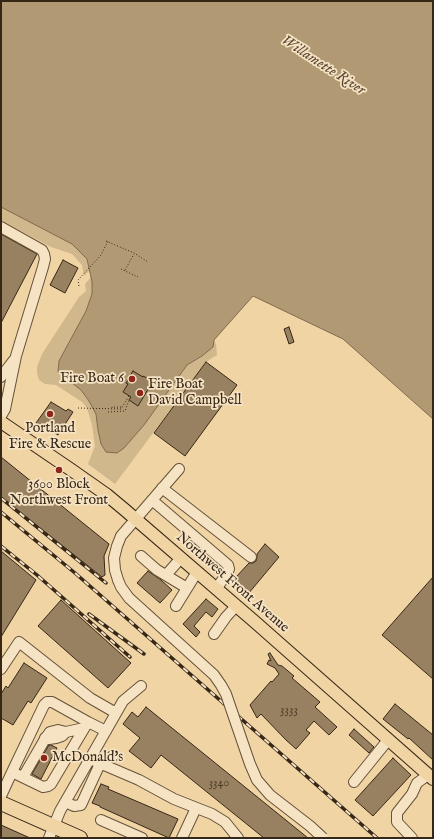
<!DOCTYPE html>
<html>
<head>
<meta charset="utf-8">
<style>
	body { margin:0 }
	#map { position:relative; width:434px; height:839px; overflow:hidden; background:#f0d4a4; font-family:"IM FELL English",serif }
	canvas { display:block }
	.frame { position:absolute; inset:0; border:2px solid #372717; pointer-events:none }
</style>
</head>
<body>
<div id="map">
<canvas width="434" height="839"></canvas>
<div class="frame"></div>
</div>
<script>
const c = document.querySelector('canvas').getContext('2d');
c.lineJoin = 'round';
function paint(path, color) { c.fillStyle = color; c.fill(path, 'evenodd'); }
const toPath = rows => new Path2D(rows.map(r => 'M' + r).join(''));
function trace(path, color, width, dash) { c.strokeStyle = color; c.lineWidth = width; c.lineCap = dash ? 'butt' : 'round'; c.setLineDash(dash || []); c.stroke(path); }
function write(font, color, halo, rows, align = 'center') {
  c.font = font + ' "IM FELL English",serif'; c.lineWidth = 3.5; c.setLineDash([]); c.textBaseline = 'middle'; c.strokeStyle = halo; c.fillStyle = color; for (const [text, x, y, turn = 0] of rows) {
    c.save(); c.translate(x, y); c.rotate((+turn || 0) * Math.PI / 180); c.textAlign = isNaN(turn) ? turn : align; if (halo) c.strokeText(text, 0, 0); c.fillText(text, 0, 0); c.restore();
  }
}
const green = toPath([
	[1,186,109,243,157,390,214,340,216,344,217,355,206,362,115,484,88,464,95,446,92,425,87,408,82,402,56,385,45,384,39,380,37,373,37,367,42,354,79,297,86,291,85,284,91,277,90,270,84,276,82,265,72,254,51,247,1,220]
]);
const water = toPath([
	[1,1,433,1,433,419,343,339,253,296,214,340,213,347,202,356,187,365,144,425,124,448,117,453,106,452,101,444,98,430,96,414,89,401,81,390,58,372,59,361,86,311,92,294,92,282,87,259,72,244,1,207,1,1]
]);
const building = toPath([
	[1,234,37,254,1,323,1,234],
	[63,260,78,268,65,293,50,285,63,260],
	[289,327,294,342,289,344,284,329,289,327],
	[206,362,237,385,185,456,154,433,206,362],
	[133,371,143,377,143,376,153,381,138,406,129,400,131,397,123,392,128,384,126,383,133,371],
	[51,402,66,411,68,409,73,412,58,435,45,427,44,428,36,423,51,402],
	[1,457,109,544,104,556,105,575,102,577,1,497,1,457],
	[265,544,279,557,248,594,238,586,237,583,238,580,236,577,249,563,253,563,256,561,257,557,257,554,265,544],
	[1,551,36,580,1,637,1,551],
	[148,571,161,580,172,590,160,603,137,583,148,571],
	[433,577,433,679,382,635,433,577],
	[206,599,218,609,212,617,206,612,194,626,200,632,196,637,183,624,206,599],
	[61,600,131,663,108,688,38,626,61,600],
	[270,653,278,665,282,666,294,676,292,678,320,702,315,707,337,727,329,735,314,721,306,730,310,733,296,749,286,740,261,714,257,718,250,705,271,681,272,682,279,674,275,668,267,664,269,660,271,661,268,654,270,653],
	[24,663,47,678,31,703,28,701,13,725,1,718,1,694,6,686,8,688,24,663],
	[395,704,433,735,433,760,409,738,408,739,383,719,395,704],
	[146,707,308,838,264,838,161,755,151,768,129,751,140,738,123,724,132,712,138,717,146,707],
	[354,729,374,747,369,753,349,735,354,729],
	[49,745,51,745,57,748,41,779,32,774,49,745],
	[393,758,411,775,373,816,355,800,393,758],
	[101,784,109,787,108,789,178,819,169,838,100,807,100,806,92,803,101,784],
	[1,825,30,838,1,838,1,825]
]);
const path = toPath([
	[106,241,134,253,148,262],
	[121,269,138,277],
	[125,270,134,254],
	[79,286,78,280,101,255,108,241],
	[78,408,121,409,129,396],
	[112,408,112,407,121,407],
	[108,412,125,411,129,400]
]);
const minor = toPath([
	[1,227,42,250,44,254,45,259,43,267,16,356,5,409,1,416],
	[1,377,14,360],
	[162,488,251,557],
	[152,500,228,565,229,569,226,575,216,589],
	[141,556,157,570,187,588],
	[166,575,181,558],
	[118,580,115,570,114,558,117,546,121,536,179,469],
	[176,606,197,572],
	[214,634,226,617,236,606],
	[1,669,19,642,90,698,116,713],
	[88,722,106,731],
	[45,738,49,739,56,738,62,736,66,732],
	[90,759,139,780,174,799,212,814,225,822,238,838],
	[23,777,45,739,50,732,58,730,66,732,84,728],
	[354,782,388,740],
	[1,796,12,772,44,705,47,702,52,702,88,722,51,784,48,786,43,787,12,772],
	[65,802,74,806,81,805,99,766,101,763,113,756],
	[101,820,142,838],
	[49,838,60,811,123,701,141,686],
	[182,838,196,808],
	[412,838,397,822,397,813,412,794,417,783,428,775]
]);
const major = toPath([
	[1,422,70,469,107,495,125,510,255,622,433,779]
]);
const highway = toPath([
	[1,803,80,838]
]);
const rail = toPath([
	[1,498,106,583],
	[1,512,75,573,377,838],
	[1,546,37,575,130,657],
	[89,614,144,654]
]);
const minorBridge = toPath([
	[118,580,121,587,129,598,214,675,221,685,226,694,250,764,257,780,270,795,310,826,323,838]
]);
const markers = [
	[132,379,4,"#8f2418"],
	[140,393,4,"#8f2418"],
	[50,414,4,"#8f2418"],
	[59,470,4,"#8f2418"],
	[44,758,4,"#8f2418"]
];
const numberNames = [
	["3333",289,711],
	["3340",219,784]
];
const poiNames = [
	["Fire Boat 6",124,379,"right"],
	["Fire Boat",148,385],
	["David Campbell",148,401],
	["Portland",50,429,"center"],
	["Fire & Rescue",50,445,"center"],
	["3600 Block",59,485,"center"],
	["Northwest Front",59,501,"center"],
	["McDonald's",52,758]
];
const streetNames = [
	["Northwest Front Avenue",232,583,41]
];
const waterNames = [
	["Willamette River",323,66,33]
];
paint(green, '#d1b78c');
paint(water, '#b19974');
trace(water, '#806b4f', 1);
paint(building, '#978160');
trace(building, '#372717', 1);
trace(minor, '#65523a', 12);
trace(major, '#372717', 14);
trace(highway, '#372717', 16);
trace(path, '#372717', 1, [1, 2]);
trace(minor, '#f5e3c4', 10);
trace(major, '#f0d4a4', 12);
trace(highway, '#f0d4a4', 14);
trace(rail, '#372717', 3.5);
trace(rail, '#f5e3c4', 2, [6]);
trace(minorBridge, '#65523a', 12, []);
trace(minorBridge, '#f5e3c4', 10);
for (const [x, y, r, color] of markers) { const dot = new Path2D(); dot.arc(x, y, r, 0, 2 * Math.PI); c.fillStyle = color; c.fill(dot); trace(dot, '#f5e3c4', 1.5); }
write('12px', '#4f3e29', null, numberNames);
write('14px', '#372717', '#f5e3c4', poiNames, 'left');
write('14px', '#372717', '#f5e3c4', streetNames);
write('italic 15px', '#5c4933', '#f5e3c4', waterNames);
</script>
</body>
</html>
